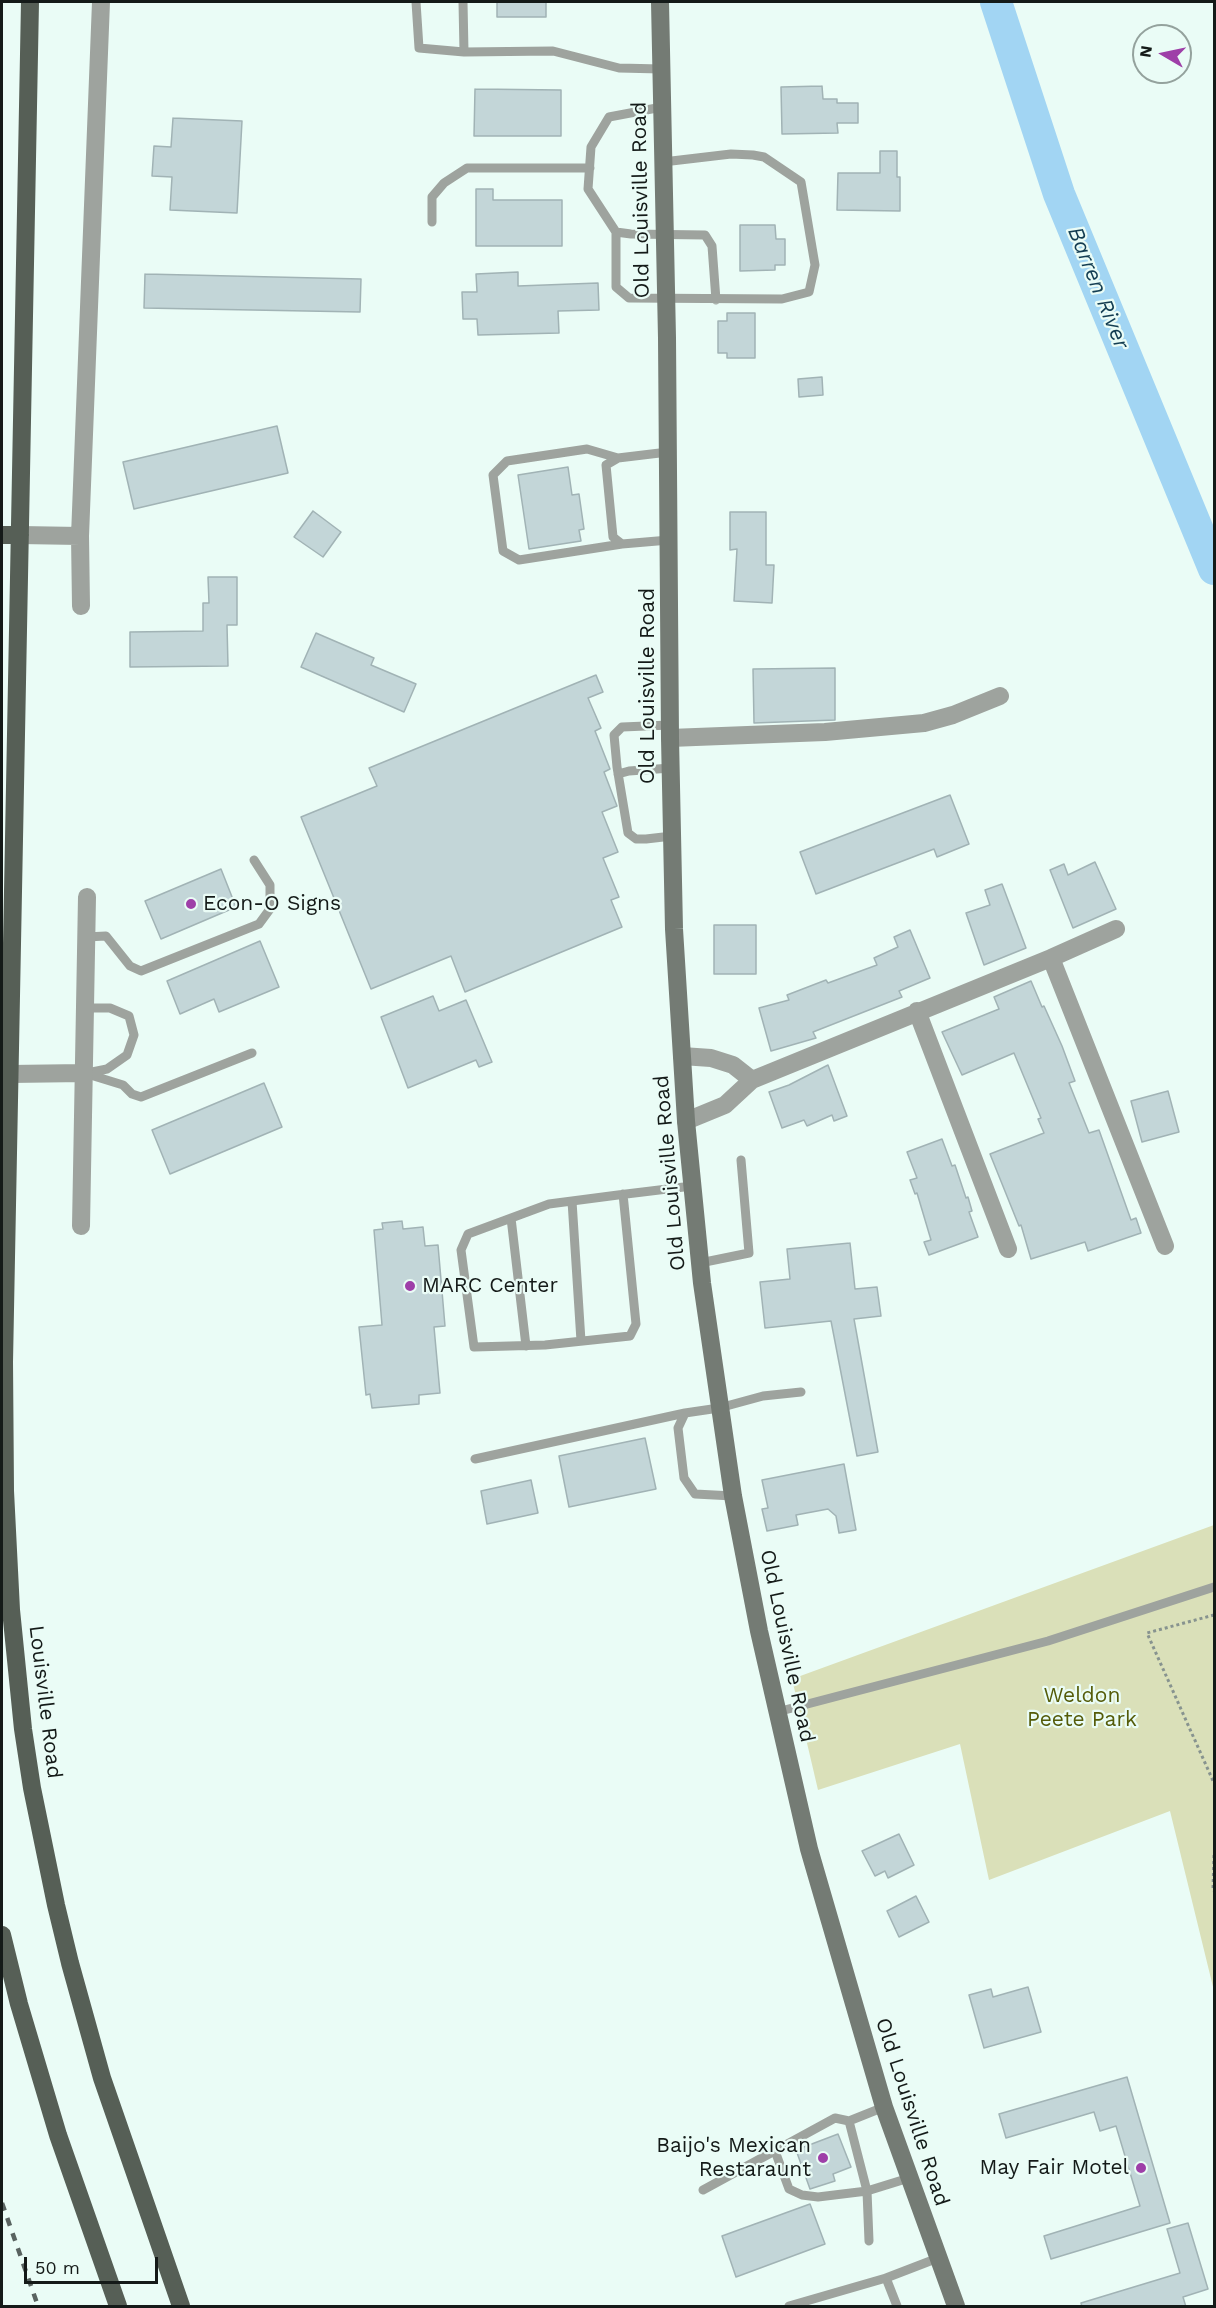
<!DOCTYPE html>
<html>
<head>
<meta charset="utf-8">
<style>
	body { margin:0 }
	#map { position:relative; width:1216px; height:2308px; overflow:hidden; background:#eafcf6; font-family:"Work Sans",sans-serif }
	canvas { display:block }
	.frame { position:absolute; inset:0; border:3px solid #141a18; pointer-events:none }
	.north { position:absolute; left:1132px; top:24px; width:60px; height:60px; box-sizing:border-box; background:#eafcf6; border:2px solid #94a29d; border-radius:50%; rotate:279deg; font-size:16px; font-weight:700; line-height:24px; text-align:center; color:#141a18 }
	.north::after { content:''; display:block; margin:auto; width:21px; height:27px; background:#9e3fa8; clip-path:polygon(50% 0,100% 100%,50% 72%,0 100%) }
	.scale { position:absolute; left:24px; top:2257px; width:134px; height:27px; box-sizing:border-box; border:3px solid #141a18; border-top:0; padding-left:8px; font-size:18px; line-height:21px; white-space:nowrap; color:#141a18; -webkit-text-stroke:4px #eafcf6; paint-order:stroke }
</style>
</head>
<body>
<div id="map">
<canvas width="1216" height="2308"></canvas>
<div class="frame"></div>
<div class="north">N</div>
<div class="scale">50 m</div>
</div>
<script>
const c = document.querySelector('canvas').getContext('2d');
c.lineJoin = 'round';
function paint(path, color) { c.fillStyle = color; c.fill(path, 'evenodd'); }
const toPath = rows => new Path2D(rows.map(r => 'M' + r).join(''));
function trace(path, color, width, dash) { c.strokeStyle = color; c.lineWidth = width; c.lineCap = dash ? 'butt' : 'round'; c.setLineDash(dash || []); c.stroke(path); }
function write(font, color, halo, rows, align = 'center') {
  c.font = font + ' "Work Sans",sans-serif'; c.lineWidth = 4.5; c.setLineDash([]); c.textBaseline = 'middle'; c.strokeStyle = halo; c.fillStyle = color; for (const [text, x, y, turn = 0] of rows) {
    c.save(); c.translate(x, y); c.rotate((+turn || 0) * Math.PI / 180); c.textAlign = isNaN(turn) ? turn : align; if (halo) c.strokeText(text, 0, 0); c.fillText(text, 0, 0); c.restore();
  }
}
const green = toPath([
	[1214,1525,1214,1991,1170,1811,989,1880,960,1744,818,1790,792,1679]
]);
const river = toPath([
	[996,2,1059,194,1214,569]
]);
const building = toPath([
	[497,2,546,2,546,17,497,17,497,2],
	[822,86,823,99,837,99,837,103,858,103,858,123,837,123,838,133,782,134,781,87,822,86],
	[475,89,561,90,561,136,474,136,475,89],
	[173,118,242,121,237,213,170,210,172,177,152,176,154,146,171,147,173,118],
	[880,151,897,151,897,177,900,177,900,211,837,210,838,173,880,173,880,151],
	[476,189,493,189,493,200,562,200,562,246,476,246,476,189],
	[740,225,775,225,776,239,785,239,785,265,775,265,775,270,740,271,740,225],
	[518,272,518,286,598,283,599,310,558,311,559,333,478,335,477,319,463,319,462,292,477,292,476,274,518,272],
	[145,274,361,279,360,312,144,308,145,274],
	[727,313,755,313,755,358,727,358,727,353,718,353,718,321,727,321,727,313],
	[822,377,823,395,799,397,798,379,822,377],
	[277,426,288,473,134,509,123,462,277,426],
	[568,467,572,495,579,494,584,529,579,530,581,541,529,549,518,475,568,467],
	[313,511,341,532,323,557,294,537,313,511],
	[730,512,766,512,766,565,774,565,772,603,734,601,737,549,730,550,730,512],
	[208,577,237,577,237,625,227,625,228,666,130,667,130,632,203,631,203,603,209,603,208,577],
	[316,633,374,658,371,665,416,684,404,712,301,667,316,633],
	[835,668,835,720,754,723,753,669,835,668],
	[596,675,603,692,588,698,601,728,595,731,610,769,604,772,617,806,602,812,618,852,603,858,619,897,611,900,622,927,465,992,451,956,371,989,301,817,377,786,369,768,596,675],
	[950,795,969,844,937,857,934,849,816,894,800,852,950,795],
	[1095,862,1116,909,1073,928,1050,870,1064,864,1068,875,1095,862],
	[221,869,236,907,161,939,145,901,221,869],
	[1002,884,1026,948,984,965,966,913,990,905,985,890,1002,884],
	[714,925,756,925,756,974,714,974,714,925],
	[910,930,930,978,899,991,902,997,813,1032,816,1038,771,1051,759,1008,789,1000,787,995,826,980,828,983,877,965,874,958,898,947,894,937,910,930],
	[260,941,279,987,219,1012,214,999,180,1014,167,981,260,941],
	[1031,981,1042,1007,1044,1006,1062,1046,1075,1081,1069,1083,1089,1133,1099,1130,1131,1220,1136,1218,1141,1233,1088,1251,1085,1242,1031,1259,1021,1225,1019,1226,990,1154,1044,1133,1038,1119,1041,1118,1014,1053,962,1075,942,1032,999,1009,994,997,1031,981],
	[433,996,439,1011,466,1000,492,1062,479,1067,476,1060,408,1088,381,1017,433,996],
	[828,1065,847,1116,834,1121,832,1115,807,1126,804,1120,782,1128,769,1092,789,1085,828,1065],
	[264,1083,282,1127,170,1174,152,1130,264,1083],
	[1168,1091,1179,1132,1142,1142,1131,1101,1168,1091],
	[942,1139,952,1166,955,1165,966,1198,968,1197,972,1211,969,1212,978,1237,929,1255,924,1242,931,1240,917,1193,915,1194,910,1180,917,1178,907,1152,942,1139],
	[402,1221,403,1229,423,1227,425,1246,438,1245,445,1326,434,1327,440,1393,419,1395,419,1404,372,1408,370,1394,366,1395,359,1327,382,1325,374,1230,383,1229,382,1223,402,1221],
	[850,1243,855,1289,877,1287,881,1316,854,1319,878,1452,857,1456,831,1321,765,1328,760,1282,790,1279,787,1249,850,1243],
	[645,1438,656,1489,569,1507,559,1456,645,1438],
	[844,1464,856,1530,839,1533,836,1516,828,1509,796,1515,798,1525,767,1531,762,1509,768,1508,762,1480,844,1464],
	[531,1480,538,1513,487,1524,481,1491,531,1480],
	[899,1834,914,1865,888,1878,885,1871,875,1876,862,1851,899,1834],
	[916,1896,929,1922,899,1937,887,1911,916,1896],
	[1028,1987,1041,2032,984,2048,969,1995,991,1989,993,1997,1028,1987],
	[1127,2077,1170,2223,1051,2259,1044,2236,1140,2206,1116,2126,1100,2131,1094,2112,1006,2138,999,2114,1127,2077],
	[838,2134,851,2167,833,2174,835,2181,810,2189,796,2150,838,2134],
	[810,2204,825,2244,736,2277,722,2236,810,2204],
	[1188,2223,1208,2289,1183,2297,1186,2307,1082,2307,1081,2303,1180,2273,1167,2229,1188,2223]
]);
const path = toPath([
	[1214,1615,1147,1633,1214,1783],
	[1214,1855,1213,1889,1214,1891]
]);
const lane = toPath([
	[416,2,419,48,464,52,553,51,619,68,661,69],
	[463,2,464,52],
	[662,107,609,117,591,147,588,189,616,232,631,234,705,235,712,246,716,300],
	[432,222,432,197,444,183,467,168,590,168],
	[616,232,616,287,629,298,782,299,809,292,815,265,801,182,764,157,753,155,731,154,663,162],
	[668,452,618,458,606,465,613,537,622,544,669,540],
	[618,458,587,449,507,461,493,475,503,551,519,560,622,544],
	[670,725,622,727,614,735,617,767,628,833,636,839,646,839,672,836],
	[618,774,629,771,671,768],
	[86,937,106,936,130,966,141,971,259,924,270,909,270,885,254,860],
	[85,1008,110,1008,129,1016,134,1035,127,1055,107,1069,87,1073],
	[84,1073,123,1085,132,1094,141,1097,252,1053],
	[623,1194,636,1324,630,1336,545,1345,474,1347,461,1250,468,1234,549,1204,618,1195,692,1186],
	[572,1201,581,1341],
	[511,1218,526,1346],
	[700,1263,749,1253,741,1160],
	[475,1459,685,1413],
	[733,1496,695,1494,684,1478,678,1428,685,1413,719,1408,763,1396,801,1392],
	[777,1712,1048,1641,1214,1587],
	[884,2107,849,2121,867,2191,909,2178],
	[775,2151,789,2189,802,2195,818,2197,867,2191,869,2241],
	[703,2190,835,2118,849,2121],
	[886,2278,897,2306],
	[789,2306,886,2278,938,2258]
]);
const street = toPath([
	[20,535,80,536],
	[81,606,80,536,101,2],
	[670,738,825,732,924,723,953,715,1000,696],
	[1051,958,1165,1246],
	[917,1011,1008,1249],
	[682,1056,711,1058,733,1065,752,1080,1051,958,1116,929],
	[10,1074,84,1073],
	[686,1121,725,1105,752,1080],
	[81,1226,87,897]
]);
const secondary = toPath([
	[660,2,667,338,670,738,674,929,686,1121,702,1283,733,1496,759,1631,809,1849,884,2107,956,2306]
]);
const primary = toPath([
	[30,2,4,1361,5,1491,11,1610,23,1729,32,1788,56,1905,70,1963,102,2078,181,2306],
	[2,535,20,535],
	[2,1935,19,2004,58,2135,118,2306]
]);
const rail = toPath([
	[2,2203,38,2306]
]);
const markers = [
	[191,904,6,"#9e3fa8"],
	[410,1286,6,"#9e3fa8"],
	[823,2158,6,"#9e3fa8"],
	[1141,2168,6,"#9e3fa8"]
];
const streetNames = [
	["Old Louisville Road",641,200,-91],
	["Old Louisville Road",648,686,-90],
	["Old Louisville Road",670,1173,-95],
	["Old Louisville Road",787,1646,78],
	["Louisville Road",45,1702,83],
	["Old Louisville Road",912,2112,72]
];
const poiNames = [
	["Econ-O Signs",203,904],
	["MARC Center",422,1286],
	["Baijo's Mexican",811,2146,"right"],
	["Restaraunt",811,2170,"right"],
	["May Fair Motel",1129,2168,"right"]
];
const parkNames = [
	["Weldon",1082,1696],
	["Peete Park",1082,1720]
];
const waterNames = [
	["Barren River",1098,288,68]
];
paint(green, '#dae0b9');
trace(river, '#a2d5f3', 32);
paint(building, '#c3d6d8');
trace(building, '#a1b3b5', 1.5);
trace(path, '#87938f', 3, [3, 3]);
trace(lane, '#9ea39e', 9);
trace(street, '#9ea39e', 18);
trace(secondary, '#747b74', 18);
trace(primary, '#565f56', 18);
trace(rail, '#596360', 4.5, [8, 8]);
for (const [x, y, r, color] of markers) { const dot = new Path2D(); dot.arc(x, y, r, 0, 2 * Math.PI); c.fillStyle = color; c.fill(dot); trace(dot, '#eafcf6', 2); }
write('21px', '#141a18', '#eafcf6', streetNames);
write('21px', '#141a18', '#eafcf6', poiNames, 'left');
write('21px', '#545b08', '#eafcf6', parkNames);
write('italic 22px', '#133d52', '#eafcf6', waterNames);
</script>
</body>
</html>
